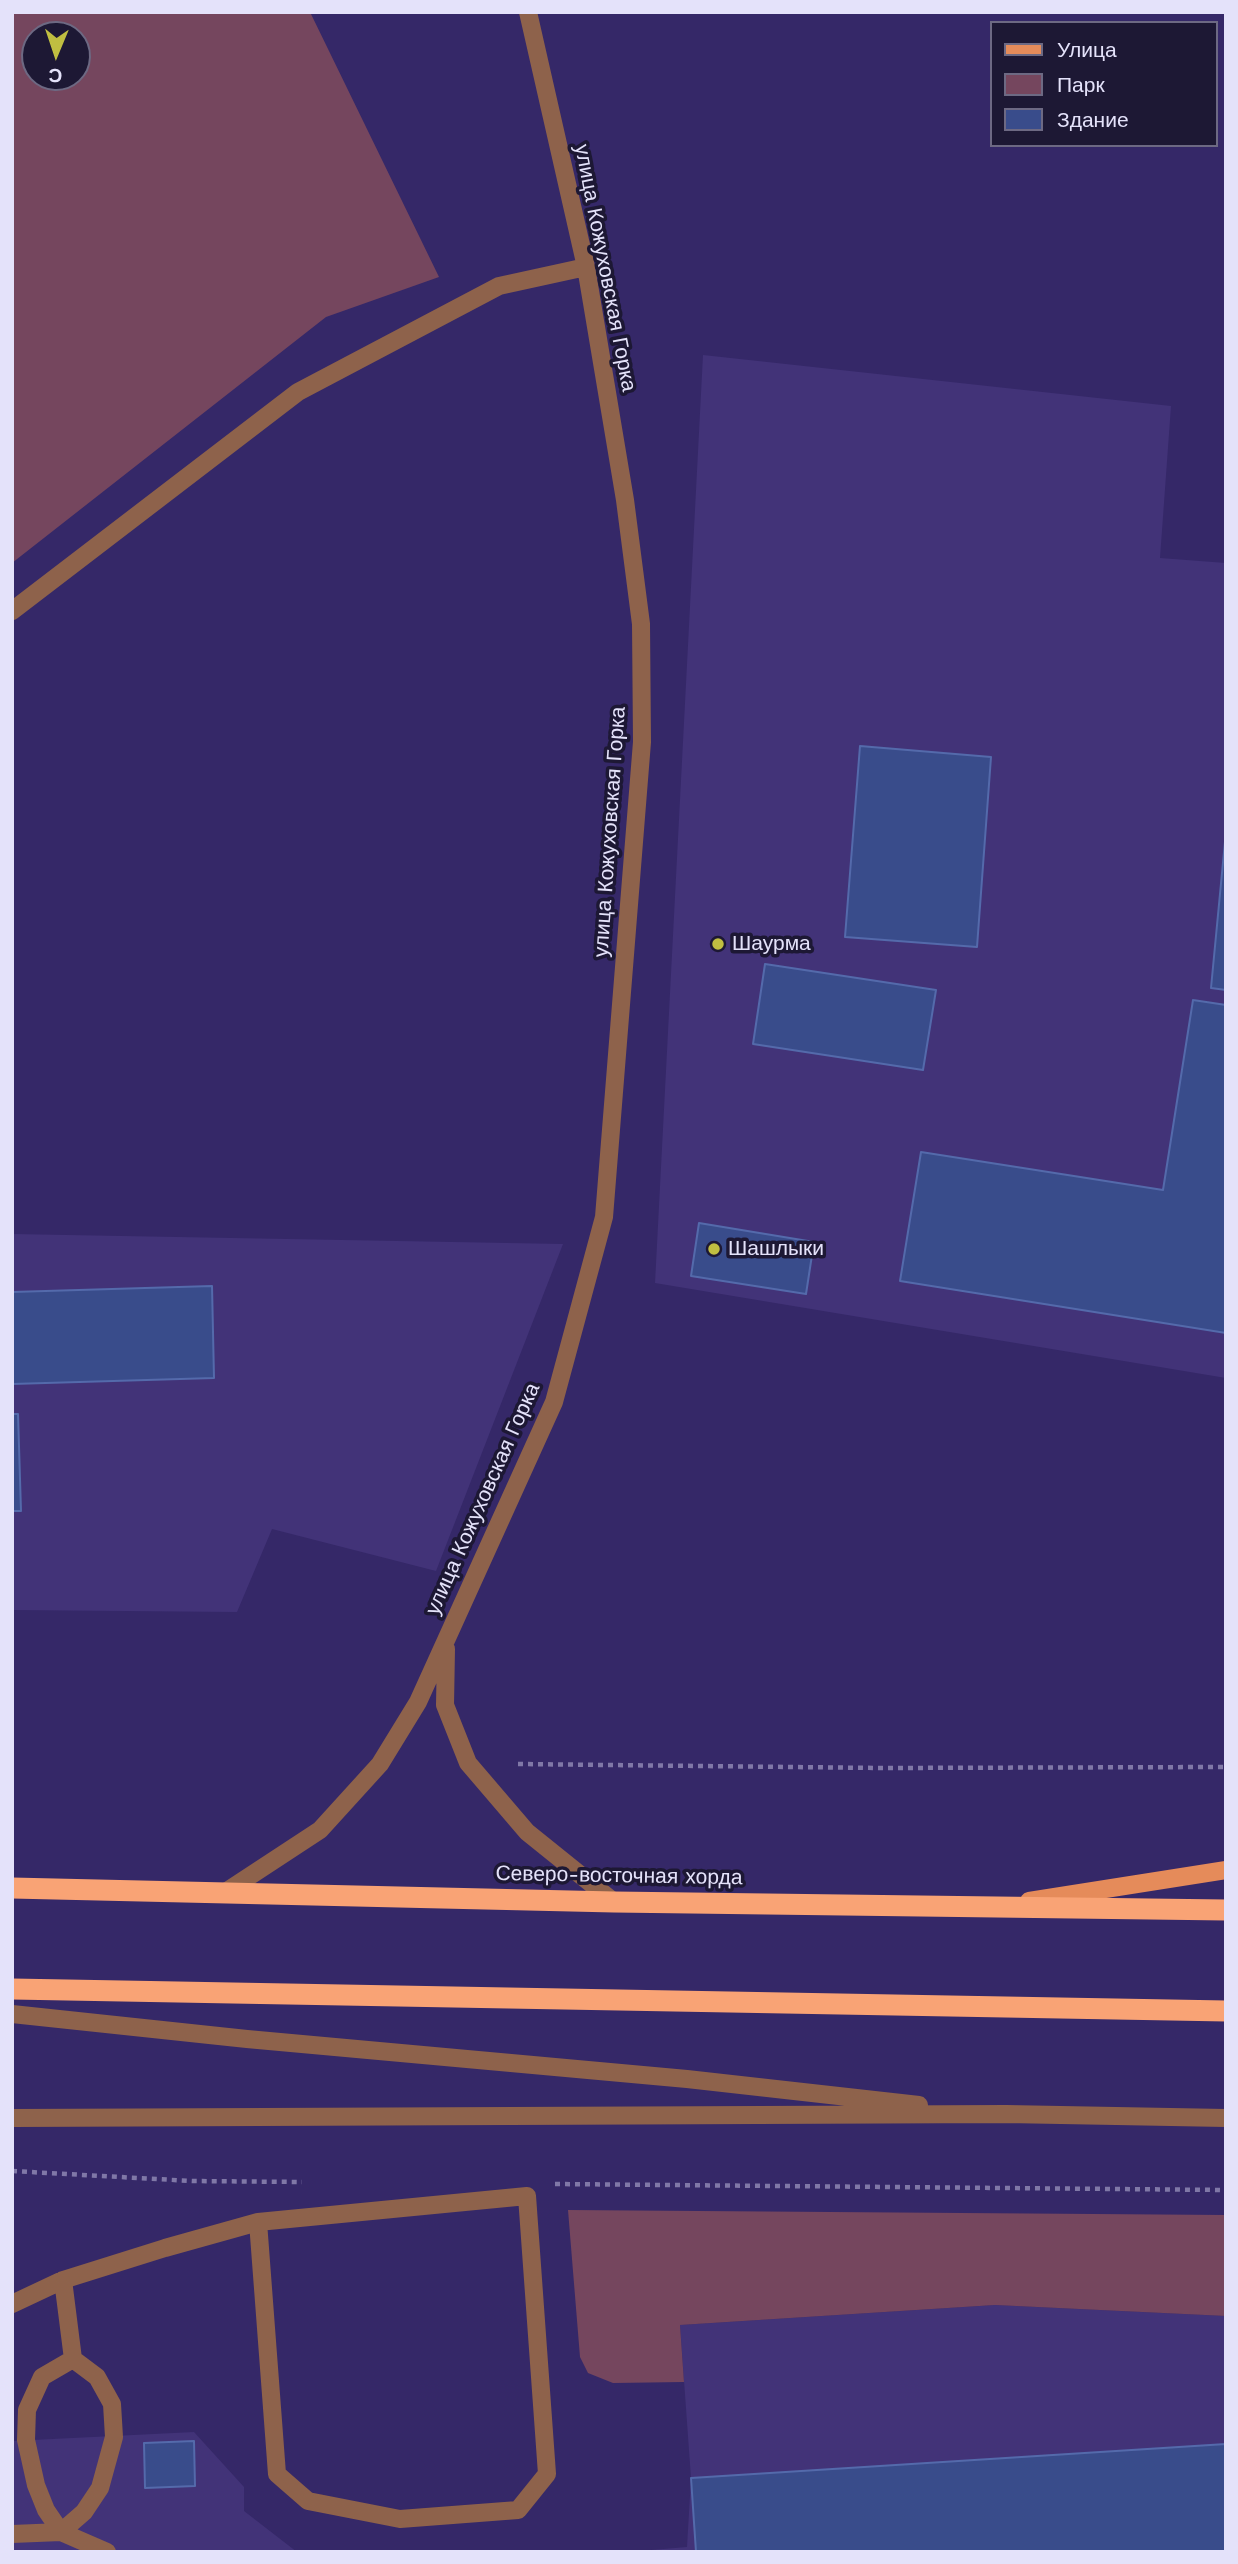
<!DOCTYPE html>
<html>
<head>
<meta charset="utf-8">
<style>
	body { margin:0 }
	#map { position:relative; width:1238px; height:2564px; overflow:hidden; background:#352868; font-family:"Work Sans",sans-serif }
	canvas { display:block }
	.frame { position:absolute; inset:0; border:14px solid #e4e2fa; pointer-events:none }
	.legend { position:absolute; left:990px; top:21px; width:228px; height:126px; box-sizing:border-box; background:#1d1834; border:2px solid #6d6983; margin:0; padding:9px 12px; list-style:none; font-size:21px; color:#e4e2fa }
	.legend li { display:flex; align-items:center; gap:14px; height:35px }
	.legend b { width:35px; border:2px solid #6d6983 }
	.north { position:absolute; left:21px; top:21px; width:70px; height:70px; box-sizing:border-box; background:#1d1834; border:2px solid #6d6983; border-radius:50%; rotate:182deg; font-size:19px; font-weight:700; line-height:28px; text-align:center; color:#e4e2fa }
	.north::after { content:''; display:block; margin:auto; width:24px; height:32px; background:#c0be41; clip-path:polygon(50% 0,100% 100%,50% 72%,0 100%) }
</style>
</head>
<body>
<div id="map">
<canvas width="1238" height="2564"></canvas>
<div class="frame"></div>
<ul class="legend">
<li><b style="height:9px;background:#e58b5a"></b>Улица</li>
<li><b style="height:19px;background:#75465e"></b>Парк</li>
<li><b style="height:19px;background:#394c8b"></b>Здание</li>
</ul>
<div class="north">С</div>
</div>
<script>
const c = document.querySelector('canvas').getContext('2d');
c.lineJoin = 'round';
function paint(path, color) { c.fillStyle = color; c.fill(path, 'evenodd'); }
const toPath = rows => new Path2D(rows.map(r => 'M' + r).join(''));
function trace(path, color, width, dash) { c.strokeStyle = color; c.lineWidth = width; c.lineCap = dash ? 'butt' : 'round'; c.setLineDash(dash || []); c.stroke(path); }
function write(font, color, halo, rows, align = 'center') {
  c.font = font + ' "Work Sans",sans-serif'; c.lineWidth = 7; c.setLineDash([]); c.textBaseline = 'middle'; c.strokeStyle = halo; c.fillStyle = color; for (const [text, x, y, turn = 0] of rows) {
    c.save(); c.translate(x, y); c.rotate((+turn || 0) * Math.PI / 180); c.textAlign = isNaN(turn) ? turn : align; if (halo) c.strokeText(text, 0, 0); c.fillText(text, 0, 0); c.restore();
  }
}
const built = toPath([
	[703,355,1171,406,1160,558,1226,563,1226,1378,655,1283],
	[12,1234,563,1244,436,1571,272,1529,237,1612,12,1610],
	[995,2305,1226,2316,1226,2552,628,2552,687,2547,691,2478,680,2325],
	[194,2432,244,2487,244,2511,297,2552,12,2552,12,2441]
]);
const green = toPath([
	[12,12,310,12,439,277,326,317,12,563],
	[35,35,77,35,77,77,35,77],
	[568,2210,1226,2215,1226,2316,995,2305,680,2325,684,2382,613,2383,588,2373,580,2357]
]);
const building = toPath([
	[860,746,991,757,977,947,845,937,860,746],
	[1226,831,1226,990,1211,988,1226,831],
	[765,964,936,990,923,1070,753,1044,765,964],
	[1193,1000,1226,1005,1226,1333,900,1281,921,1152,1163,1190,1193,1000],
	[699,1223,814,1242,806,1294,691,1276,699,1223],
	[212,1286,214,1378,12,1384,12,1292,212,1286],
	[12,1414,18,1414,21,1511,12,1511,12,1414],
	[194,2441,195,2486,145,2488,144,2443,194,2441],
	[1226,2444,1226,2552,696,2552,691,2478,1226,2444]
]);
const path = toPath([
	[518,1764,881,1768,1226,1767],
	[12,2171,192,2181,302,2182],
	[555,2184,1226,2190]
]);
const minor = toPath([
	[12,611,298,392,499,286,586,267],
	[446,1649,445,1705,468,1763,527,1832,614,1902],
	[224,1893,320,1830,380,1764,418,1702,554,1402,604,1217,642,742,641,624,625,500,586,267,528,12],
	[12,2014,247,2039,687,2079,919,2105],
	[12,2118,1006,2114,1226,2118],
	[63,2280,73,2359,97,2377,112,2404,114,2437,100,2488,84,2512,61,2532,107,2552],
	[12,2304,63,2280,165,2248,258,2222,527,2196,547,2474,518,2510,400,2519,308,2501,277,2474,258,2222],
	[61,2532,46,2510,36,2485,26,2440,27,2410,42,2377,73,2359],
	[12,2534,61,2532]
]);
const major = toPath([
	[1029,1901,1226,1870]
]);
const highway = toPath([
	[12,1888,614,1902,1226,1910],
	[12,1989,1226,2011]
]);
const markers = [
	[718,944,7,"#c0be41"],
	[714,1249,7,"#c0be41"]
];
const streetNames = [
	["улица Кожуховская Горка",605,268,79],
	["улица Кожуховская Горка",610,832,-86],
	["улица Кожуховская Горка",483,1499,-66],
	["Северо-восточная хорда",619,1876,1]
];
const poiNames = [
	["Шаурма",732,944],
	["Шашлыки",728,1249]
];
paint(built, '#423378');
paint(green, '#75465e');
paint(building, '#394c8b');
trace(building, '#546aab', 2);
trace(path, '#8078a7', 4.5, [5, 5]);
trace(minor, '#8e624b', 18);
trace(major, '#e58b5a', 18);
trace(highway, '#f9a375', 21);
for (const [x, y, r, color] of markers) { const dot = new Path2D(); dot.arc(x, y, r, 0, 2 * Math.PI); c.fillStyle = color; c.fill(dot); trace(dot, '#1d1834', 2.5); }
write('21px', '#e4e2fa', '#1d1834', streetNames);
write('21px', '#e4e2fa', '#1d1834', poiNames, 'left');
</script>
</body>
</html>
